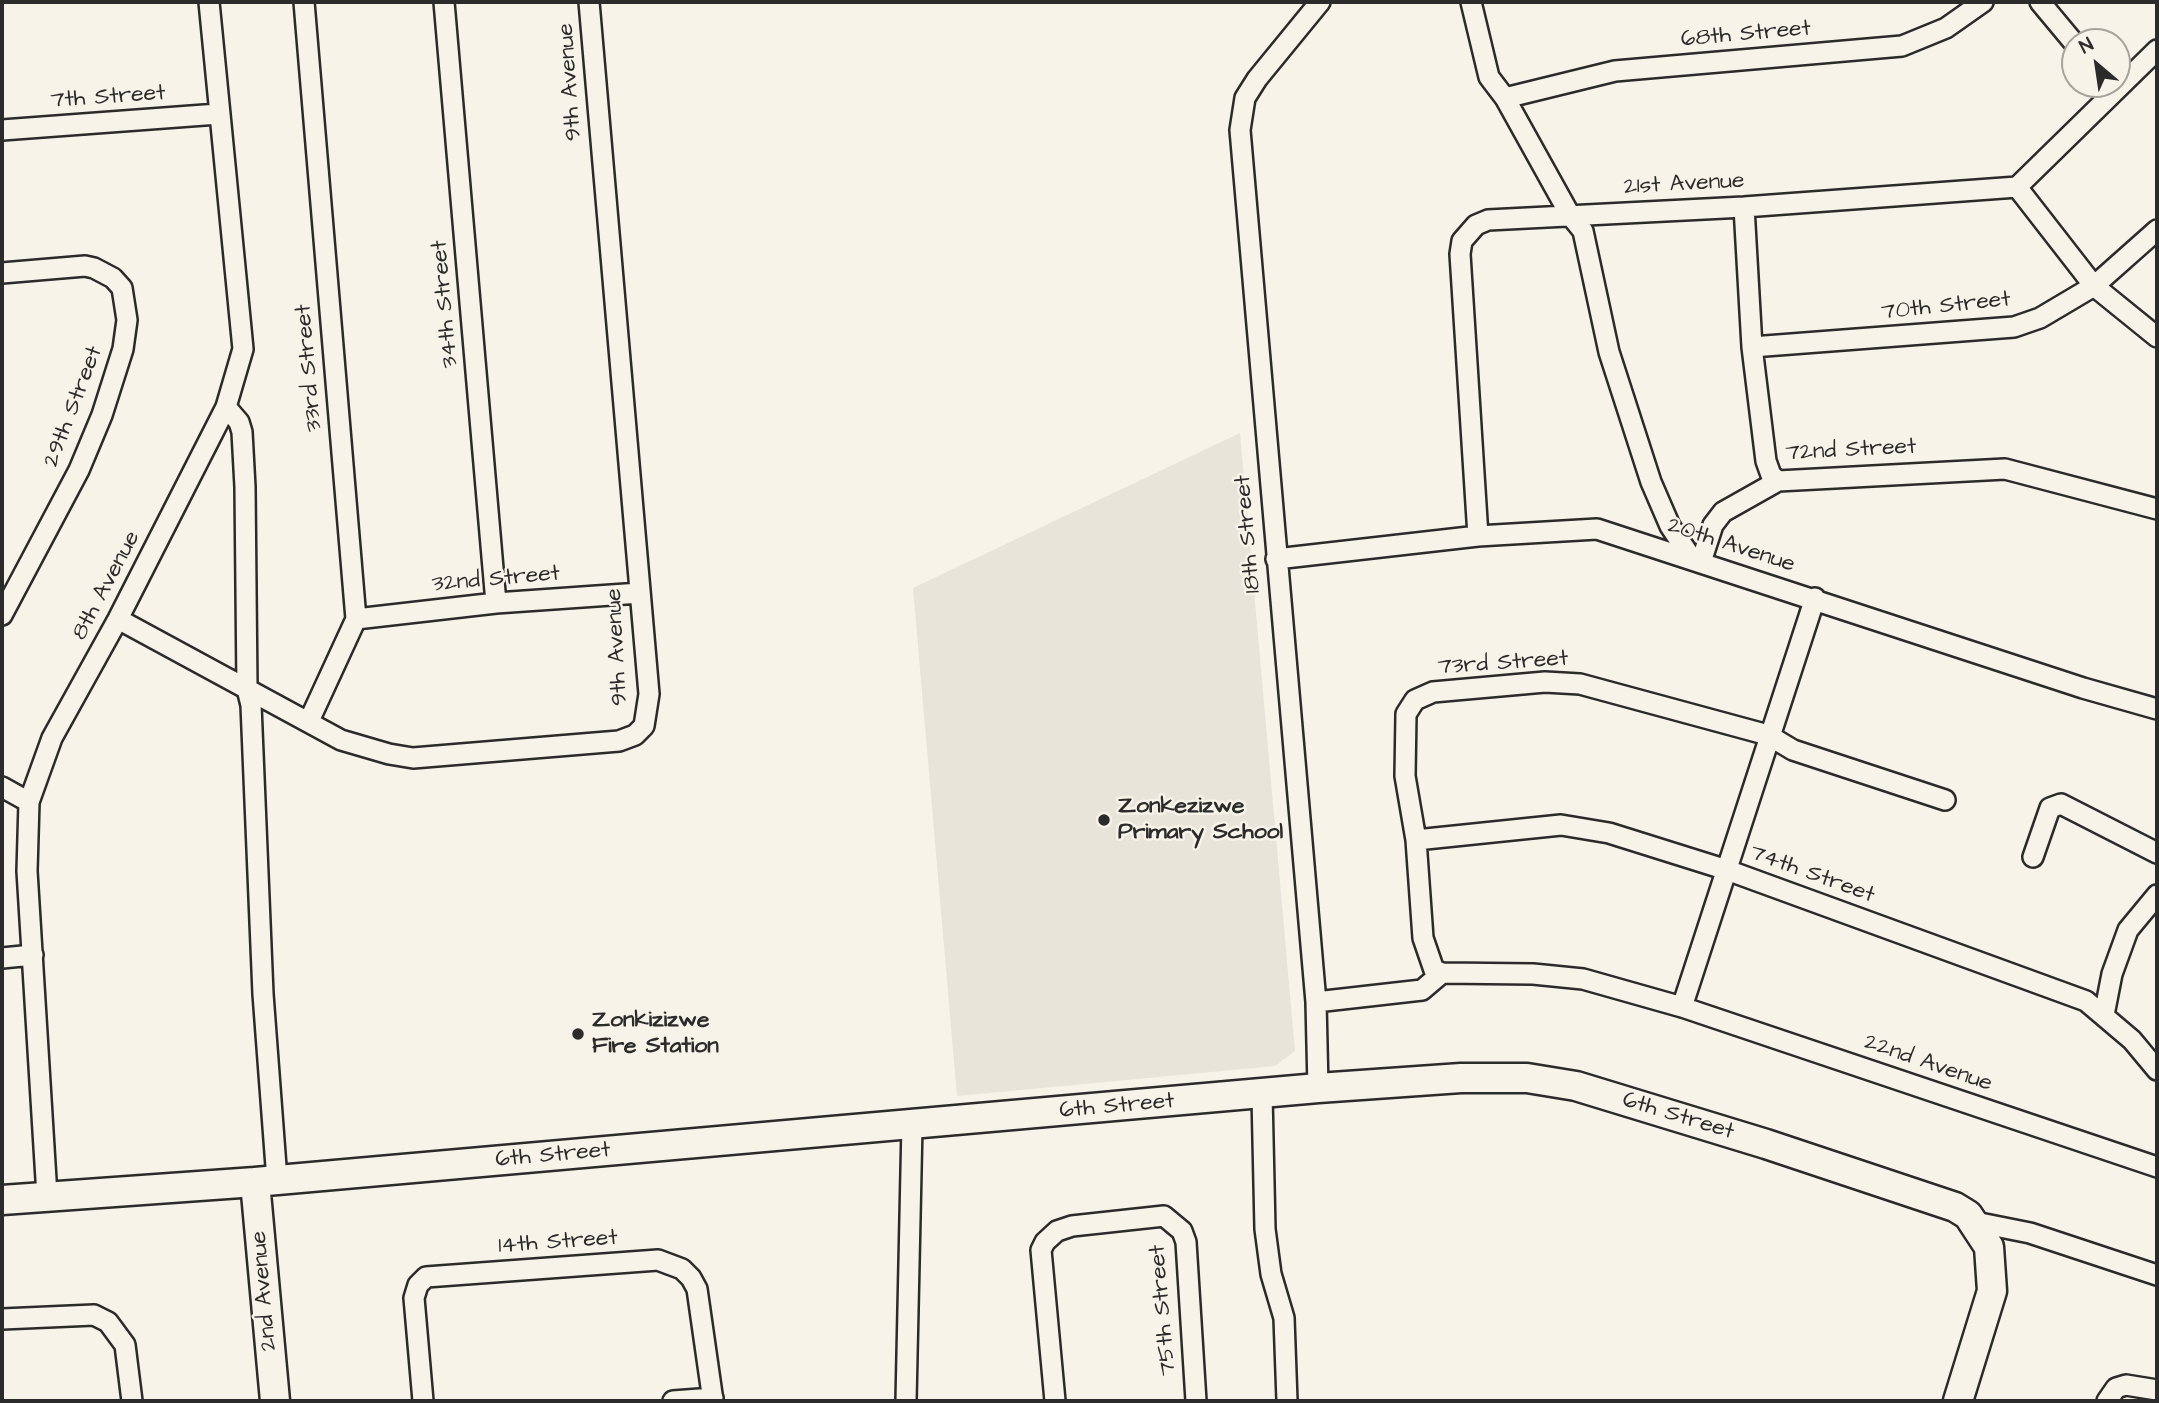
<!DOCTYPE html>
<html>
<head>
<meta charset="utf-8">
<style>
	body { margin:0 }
	#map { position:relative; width:2159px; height:1403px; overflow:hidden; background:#f7f3e8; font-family:"Architects Daughter",sans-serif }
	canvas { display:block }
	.frame { position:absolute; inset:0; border:4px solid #2b2b2b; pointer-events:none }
	.north { position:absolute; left:2061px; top:28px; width:70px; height:70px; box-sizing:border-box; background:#f7f3e8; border:2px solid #a5a39c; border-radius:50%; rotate:331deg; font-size:19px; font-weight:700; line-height:28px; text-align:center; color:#2b2b2b }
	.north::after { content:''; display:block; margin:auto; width:24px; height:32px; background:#2b2b2b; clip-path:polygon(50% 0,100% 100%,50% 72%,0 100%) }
</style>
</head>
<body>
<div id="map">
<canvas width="2159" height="1403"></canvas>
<div class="frame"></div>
<div class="north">N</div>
</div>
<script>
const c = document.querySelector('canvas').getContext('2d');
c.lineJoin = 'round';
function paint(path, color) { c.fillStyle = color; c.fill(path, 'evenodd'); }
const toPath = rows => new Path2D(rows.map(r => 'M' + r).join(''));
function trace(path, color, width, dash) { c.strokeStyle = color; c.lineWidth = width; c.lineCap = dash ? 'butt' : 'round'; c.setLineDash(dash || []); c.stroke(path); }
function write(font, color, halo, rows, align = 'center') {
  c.font = font + ' "Architects Daughter",sans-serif'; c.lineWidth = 5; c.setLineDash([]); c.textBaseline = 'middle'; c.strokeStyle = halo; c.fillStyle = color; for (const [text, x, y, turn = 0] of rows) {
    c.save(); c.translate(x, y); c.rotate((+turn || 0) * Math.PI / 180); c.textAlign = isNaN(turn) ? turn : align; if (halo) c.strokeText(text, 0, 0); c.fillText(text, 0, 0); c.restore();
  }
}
const built = toPath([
	[1240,433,1295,1051,1275,1066,957,1096,913,588]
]);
const street = toPath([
	[304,2,356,619,309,721],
	[444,2,496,603],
	[1471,2,1489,77,1505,98,1570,215,1583,231,1609,352,1651,482,1670,526,1692,559],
	[2040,2,2075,44],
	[1505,98,1615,71,1902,46,1946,28,1983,2],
	[2,130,218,114],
	[2017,187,2094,286,2157,337],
	[1744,207,1752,347,1766,461,1771,475,1778,481,2005,469,2157,509],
	[2,273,85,266,94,268,113,278,122,288,127,320,123,349,102,415,79,470,2,615],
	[1752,347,2014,327,2040,318,2094,286,2157,230],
	[226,407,239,422,242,432,245,487,247,689,251,705,263,994,277,1180],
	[1478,536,1460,254,1462,241,1476,225,1488,220,1744,207,2017,187,2157,50],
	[1276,559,1478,536,1597,529,2083,688,2157,709],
	[1701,562,1713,525,1723,512,1778,481],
	[118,619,341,740,389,754,413,758,619,741,635,735,644,726,649,694,589,2],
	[356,619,496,603,640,593],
	[2,787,29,802],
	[1945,800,1793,750,1768,735,1580,684,1545,682,1433,692,1415,700,1406,714,1405,776,1416,840,1423,938,1434,970,1442,973,1533,974,1583,979,1682,1007,2157,1167],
	[1416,840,1561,825,1609,833,1727,870,2086,1001,2132,1040,2157,1070],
	[2033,857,2050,808,2061,804,2157,853],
	[2,958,33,955],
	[1316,1002,1422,990,1442,973],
	[1682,1007,1815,598],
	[2104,1015,2112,974,2128,930,2157,895],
	[1318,1088,1316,1002,1240,130,1245,98,1257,79,1320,2],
	[1262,1095,1265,1229,1271,1274,1284,1318,1287,1401],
	[47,1196,27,871,29,802,52,738,118,619,226,407,243,349,209,2],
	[1975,1222,2030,1233,2157,1275],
	[2,1319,94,1315,108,1322,125,1345,132,1401],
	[423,1401,414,1298,418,1285,426,1277,658,1260,682,1269,691,1278,697,1289,713,1401],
	[673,1401,713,1398],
	[906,1401,912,1125],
	[1055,1401,1041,1250,1045,1242,1057,1231,1072,1226,1164,1216,1182,1231,1186,1242,1196,1401],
	[2107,1401,2116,1388,2126,1385,2157,1390]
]);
const secondary = toPath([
	[255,1182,275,1401],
	[2,1200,255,1182,1318,1088,1461,1078,1527,1078,1576,1086,1766,1144,1955,1207,1968,1215,1989,1247,1992,1291,1958,1401]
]);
const markers = [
	[1104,820,7,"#2b2b2b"],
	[578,1034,7,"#2b2b2b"]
];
const streetNames = [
	["68th Street",1746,35,-5],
	["9th Avenue",571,82,-94],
	["7th Street",108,98,-4],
	["21st Avenue",1684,185,-3],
	["34th Street",446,304,-95],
	["70th Street",1946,307,-6],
	["33rd Street",310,368,-95],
	["29th Street",74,407,-69],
	["72nd Street",1851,451,-3],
	["18th Street",1249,534,-95],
	["20th Avenue",1731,546,18],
	["32nd Street",496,580,-5],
	["8th Avenue",107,586,-62],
	["9th Avenue",618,647,-93],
	["73rd Street",1503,664,-4],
	["74th Street",1812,875,20],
	["22nd Avenue",1928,1064,19],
	["6th Street",1117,1107,-5],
	["6th Street",1678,1117,17],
	["6th Street",553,1156,-5],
	["14th Street",558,1243,-4],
	["2nd Avenue",265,1291,-95],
	["75th Street",1164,1310,-95]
];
const poiNames = [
	["Zonkezizwe",1118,807],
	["Primary School",1118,833],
	["Zonkizizwe",592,1021],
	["Fire Station",592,1047]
];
paint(built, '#e8e4da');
trace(street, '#2b2b2b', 24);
trace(secondary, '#2b2b2b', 33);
trace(street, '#f7f3e8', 19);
trace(secondary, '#f7f3e8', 28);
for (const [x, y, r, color] of markers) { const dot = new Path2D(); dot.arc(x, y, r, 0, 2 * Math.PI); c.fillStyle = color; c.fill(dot); trace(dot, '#f7f3e8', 2.5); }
write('23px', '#2b2b2b', '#f7f3e8', streetNames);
write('bold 23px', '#2b2b2b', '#f7f3e8', poiNames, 'left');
</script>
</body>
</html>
